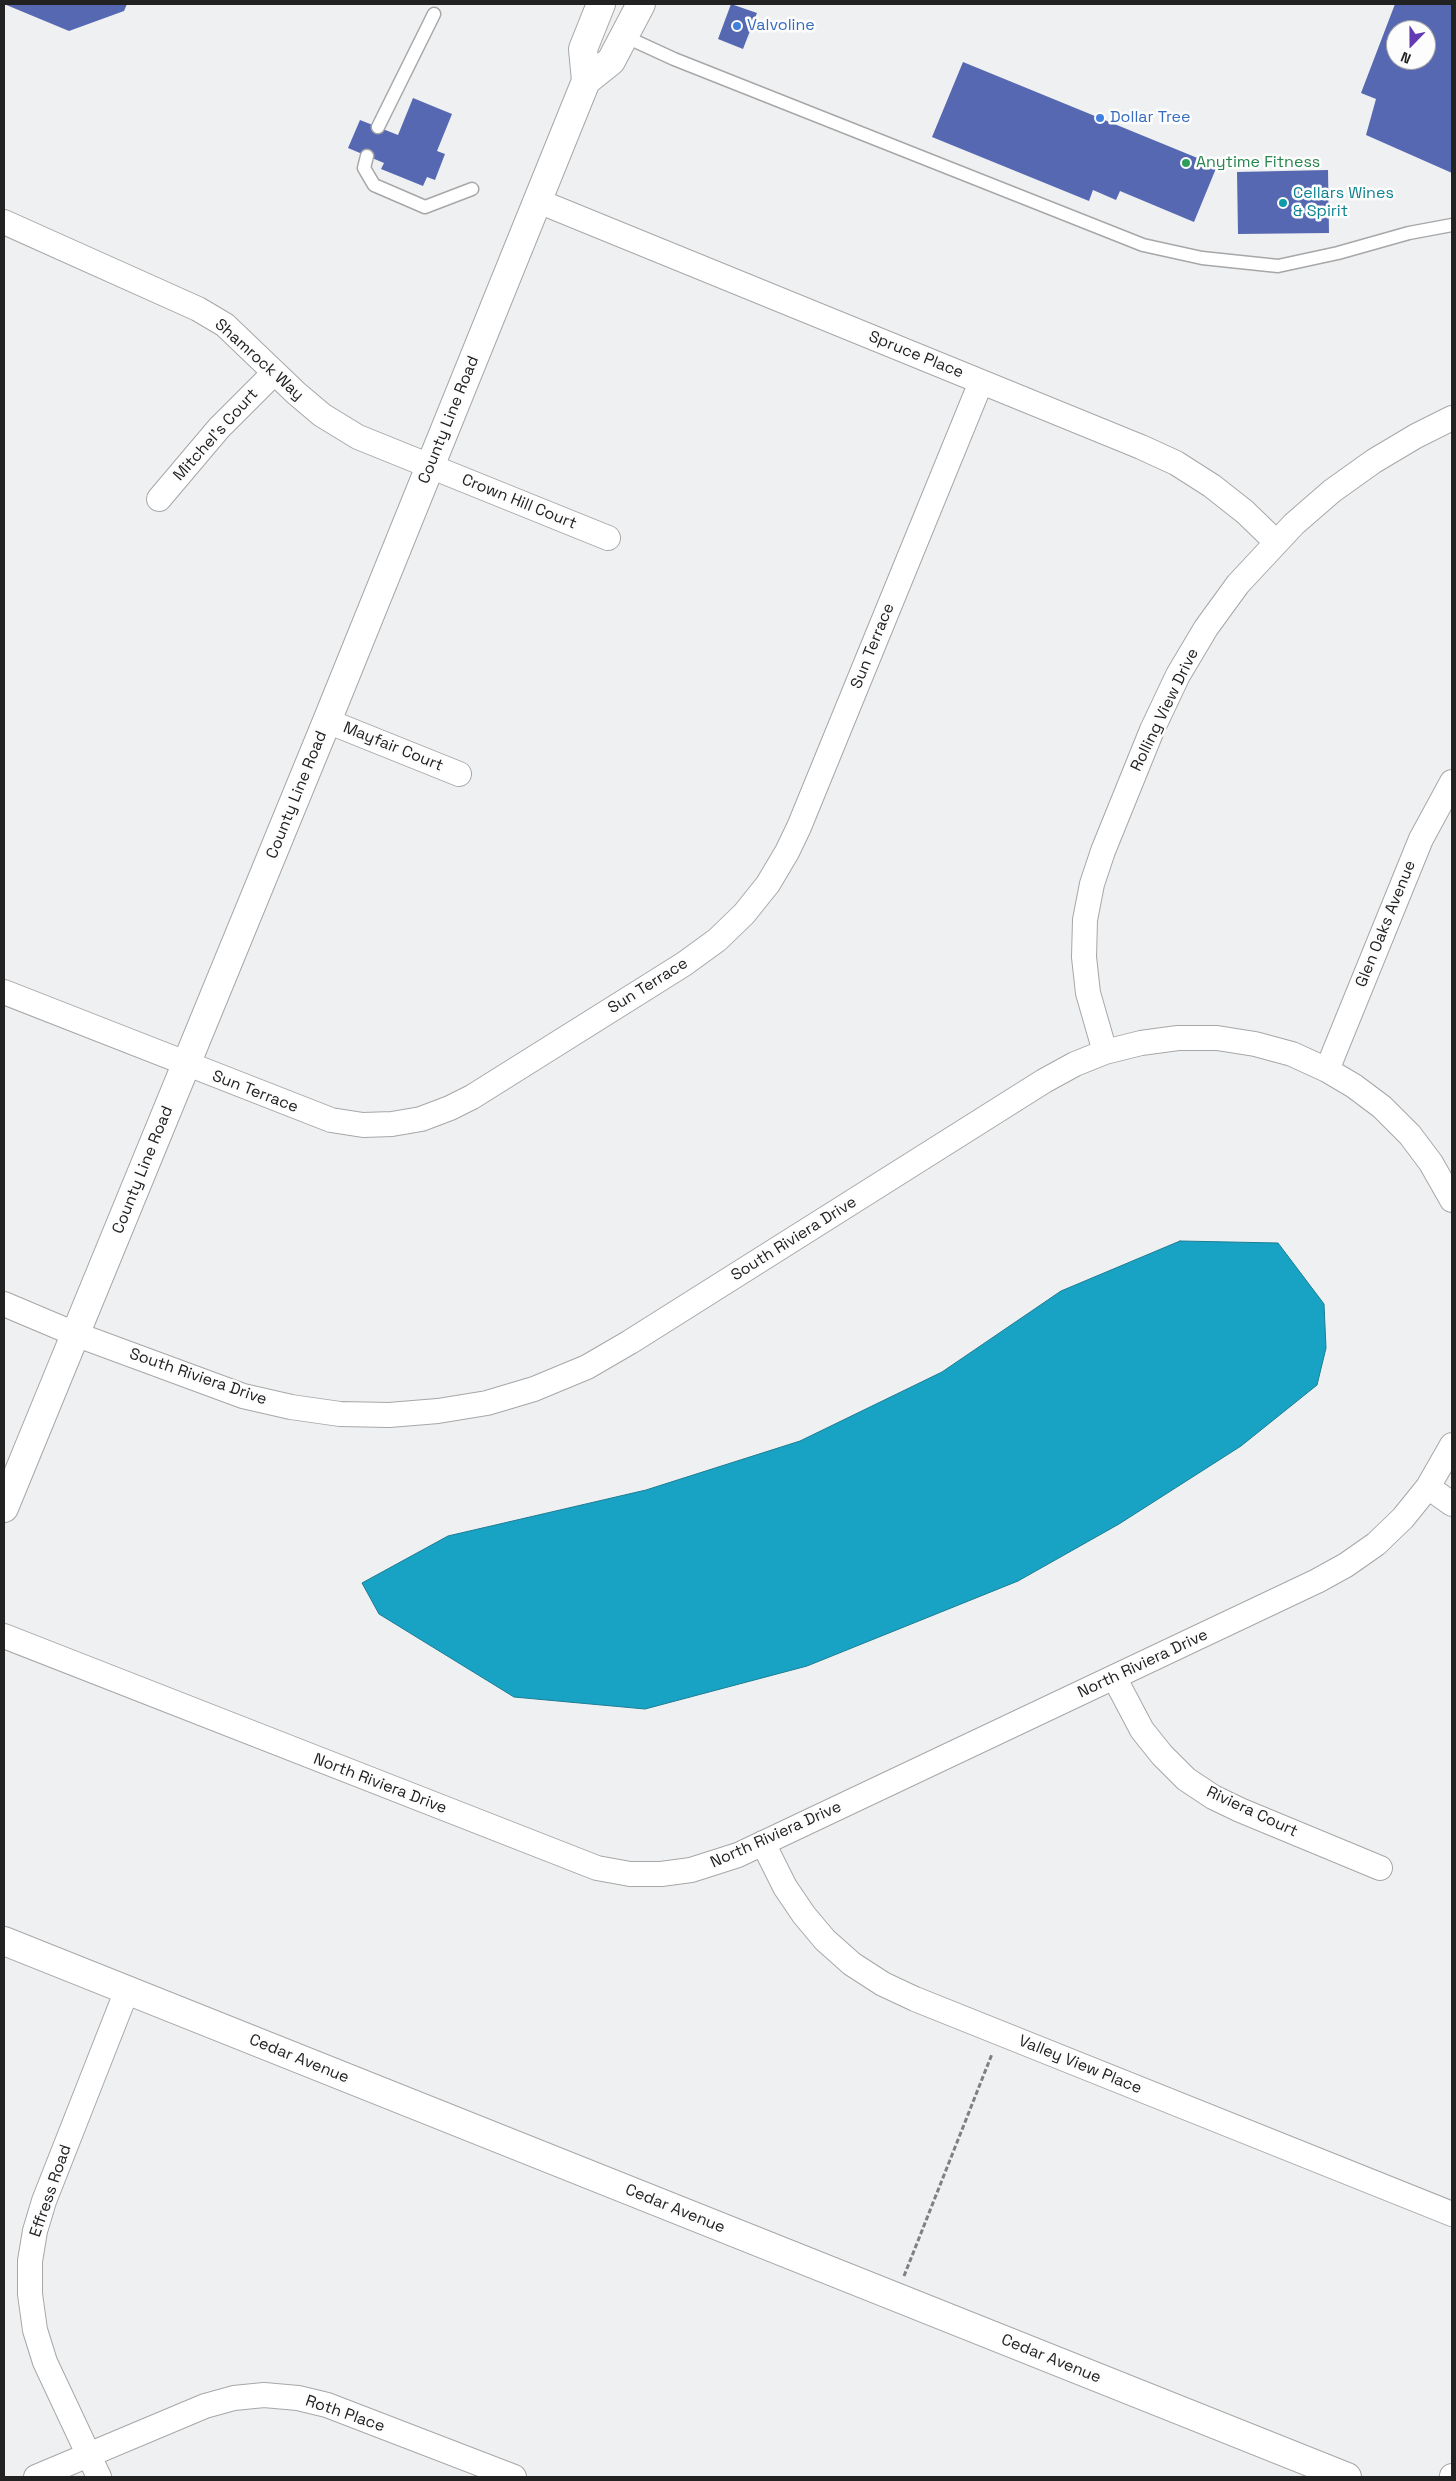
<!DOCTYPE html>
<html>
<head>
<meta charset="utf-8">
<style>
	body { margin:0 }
	#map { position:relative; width:1456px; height:2481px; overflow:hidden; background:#eff0f1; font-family:"Space Grotesk",sans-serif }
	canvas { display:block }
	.frame { position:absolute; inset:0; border:5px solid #222; pointer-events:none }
	.north { position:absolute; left:1386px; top:20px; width:50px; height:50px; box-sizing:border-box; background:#fdfdfe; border:1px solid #a5a5a6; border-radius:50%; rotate:202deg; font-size:14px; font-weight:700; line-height:20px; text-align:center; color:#222 }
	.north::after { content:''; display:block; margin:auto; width:18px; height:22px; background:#633ab2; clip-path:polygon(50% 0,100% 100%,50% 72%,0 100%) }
</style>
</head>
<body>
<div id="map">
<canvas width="1456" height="2481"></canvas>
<div class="frame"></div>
<div class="north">N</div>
</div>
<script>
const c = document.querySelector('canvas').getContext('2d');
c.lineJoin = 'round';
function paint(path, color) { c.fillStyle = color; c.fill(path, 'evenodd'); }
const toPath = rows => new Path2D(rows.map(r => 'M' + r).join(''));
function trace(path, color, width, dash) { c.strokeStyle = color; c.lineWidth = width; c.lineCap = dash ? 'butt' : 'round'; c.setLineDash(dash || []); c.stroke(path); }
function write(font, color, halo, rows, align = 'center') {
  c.font = font + ' "Space Grotesk",sans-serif'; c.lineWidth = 5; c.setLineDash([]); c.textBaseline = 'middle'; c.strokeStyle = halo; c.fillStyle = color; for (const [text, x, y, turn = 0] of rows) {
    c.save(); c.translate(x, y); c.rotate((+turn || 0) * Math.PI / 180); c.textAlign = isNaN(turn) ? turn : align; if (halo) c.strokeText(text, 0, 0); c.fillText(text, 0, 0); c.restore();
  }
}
const water = toPath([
	[1180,1241,1278,1243,1324,1304,1326,1348,1317,1385,1241,1446,1119,1524,1018,1581,807,1666,645,1709,514,1697,379,1614,362,1583,448,1536,646,1490,800,1441,942,1372,1061,1291,1180,1241]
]);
const building = toPath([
	[4,4,127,4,124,11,69,31],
	[731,4,757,13,743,49,718,39],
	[1395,4,1452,4,1452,173,1366,135,1376,99,1361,93],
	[1396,30,1426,30,1426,60,1396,60],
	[963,62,1217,166,1194,222,1120,191,1116,200,1093,190,1089,201,932,137],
	[413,98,452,114,437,151,445,154,435,180,427,177,423,186,381,169,384,163,348,148,360,120,398,135],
	[1328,170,1329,233,1238,234,1237,172]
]);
const path = toPath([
	[904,2276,992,2054]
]);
const lane = toPath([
	[624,36,674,59,1143,245,1202,258,1278,266,1338,253,1409,233,1452,225],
	[378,127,434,14],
	[367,156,364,168,374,185,425,207,472,189]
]);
const street = toPath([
	[538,201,1141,447,1176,463,1212,486,1245,512,1276,542],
	[4,222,198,309,225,325,296,393,322,415,358,437,608,538],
	[159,499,219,428,274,373],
	[327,721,459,774],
	[4,992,331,1120,363,1125,392,1124,421,1119,450,1108,472,1097,684,964,717,940,744,914,768,884,787,852,799,827,981,382],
	[1105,1052,1088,993,1084,957,1085,920,1092,884,1103,851,1152,730,1178,675,1206,628,1238,584,1294,524,1332,491,1374,461,1416,436,1452,418],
	[1327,1070,1421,839,1452,782],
	[4,1304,75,1334,243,1396,291,1407,340,1414,389,1415,438,1411,487,1403,534,1389,587,1367,630,1342,1044,1081,1075,1064,1105,1052,1141,1043,1178,1038,1217,1038,1255,1044,1292,1054,1327,1070,1354,1086,1382,1107,1410,1135,1431,1163,1452,1200],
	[1428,1487,1452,1504],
	[4,1636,597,1868,630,1874,661,1874,691,1870,738,1855,1317,1581,1346,1565,1376,1544,1403,1518,1428,1487,1452,1445],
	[1114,1677,1142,1730,1162,1755,1186,1779,1213,1797,1240,1810,1380,1868],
	[763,1843,785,1887,804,1915,825,1940,852,1964,883,1984,915,1999,1452,2214],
	[36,2477,205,2406,234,2398,264,2395,298,2398,327,2405,514,2477],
	[99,2477,45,2362,35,2330,30,2294,30,2261,35,2231,44,2201,127,1990],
	[1452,2477,1452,2476]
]);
const secondary = toPath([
	[586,81,611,61,641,4],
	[4,1508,327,721,586,81,583,49,601,4],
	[4,1941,1347,2477]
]);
const markers = [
	[737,26,5,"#3f7fe0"],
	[1100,118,5,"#3f7fe0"],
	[1186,163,5,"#2e9e5b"],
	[1283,203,5,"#0f9aa8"]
];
const shopNames = [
	["Valvoline",747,26],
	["Dollar Tree",1110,118]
];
const leisureNames = [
	["Anytime Fitness",1196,163]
];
const cultureNames = [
	["Cellars Wines",1293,194],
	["& Spirit",1293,212]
];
const streetNames = [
	["Spruce Place",916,355,22],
	["Shamrock Way",259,360,42],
	["County Line Road",449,420,-68],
	["Mitchel's Court",216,435,-48],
	["Crown Hill Court",519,502,22],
	["Sun Terrace",873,646,-68],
	["Rolling View Drive",1165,710,-64],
	["Mayfair Court",393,747,22],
	["County Line Road",297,795,-68],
	["Glen Oaks Avenue",1386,924,-68],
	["Sun Terrace",648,986,-32],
	["Sun Terrace",255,1092,21],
	["County Line Road",143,1170,-68],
	["South Riviera Drive",794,1239,-32],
	["South Riviera Drive",198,1377,19],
	["North Riviera Drive",1143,1664,-25],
	["North Riviera Drive",380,1784,21],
	["Riviera Court",1252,1812,25],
	["North Riviera Drive",776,1835,-24],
	["Cedar Avenue",299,2059,22],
	["Valley View Place",1080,2065,22],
	["Effress Road",51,2191,-71],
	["Cedar Avenue",675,2209,22],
	["Cedar Avenue",1051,2359,22],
	["Roth Place",345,2414,19]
];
paint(water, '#18a3c5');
trace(water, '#1b7c94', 1);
paint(building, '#5768b2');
trace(lane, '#a7a7a8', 15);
trace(street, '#a7a7a8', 26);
trace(secondary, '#a7a7a8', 30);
trace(path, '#808081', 3, [5, 2.5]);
trace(lane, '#fff', 12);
trace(street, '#fff', 24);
trace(secondary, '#fff', 28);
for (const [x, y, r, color] of markers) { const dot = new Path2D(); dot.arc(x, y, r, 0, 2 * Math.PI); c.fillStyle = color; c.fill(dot); trace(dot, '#fdfdfe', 2); }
write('16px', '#366cbe', '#fdfdfe', shopNames, 'left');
write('16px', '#27864d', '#fdfdfe', leisureNames, 'left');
write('16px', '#0d838f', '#fdfdfe', cultureNames, 'left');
write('16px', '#222', '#fdfdfe', streetNames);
</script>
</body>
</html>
